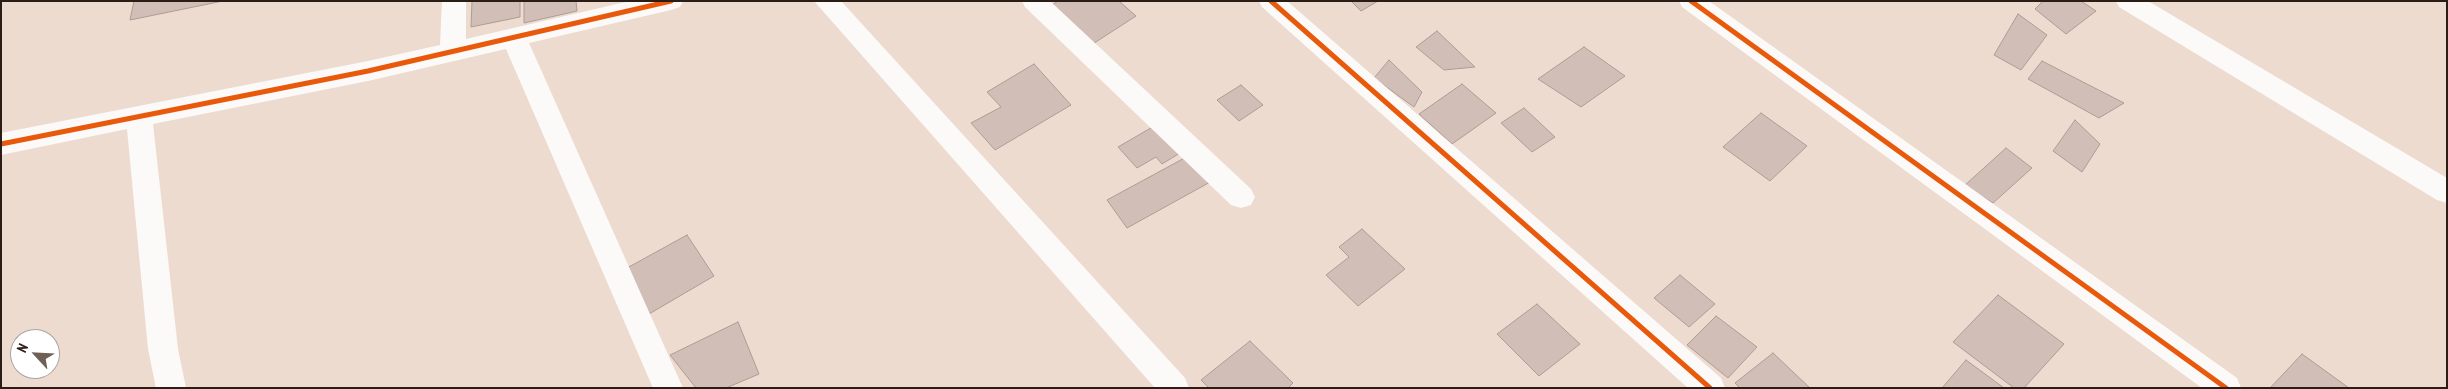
<!DOCTYPE html>
<html>
<head>
<meta charset="utf-8">
<style>
	body { margin:0 }
	#map { position:relative; width:2448px; height:389px; overflow:hidden; background:#eedbcf; font-family:"PT Sans Narrow",sans-serif }
	canvas { display:block }
	.frame { position:absolute; inset:0; border:2px solid #291d15; pointer-events:none }
	.north { position:absolute; left:10px; top:329px; width:50px; height:50px; box-sizing:border-box; background:#fff; border:1px solid #a9a5a1; border-radius:50%; rotate:295deg; font-size:14px; font-weight:700; line-height:20px; text-align:center; color:#291d15 }
	.north::after { content:''; display:block; margin:auto; width:18px; height:22px; background:#6e6056; clip-path:polygon(50% 0,100% 100%,50% 72%,0 100%) }
</style>
</head>
<body>
<div id="map">
<canvas width="2448" height="389"></canvas>
<div class="frame"></div>
<div class="north">N</div>
</div>
<script>
const c = document.querySelector('canvas').getContext('2d');
c.lineJoin = 'round';
function paint(path, color) { c.fillStyle = color; c.fill(path, 'evenodd'); }
const toPath = rows => new Path2D(rows.map(r => 'M' + r).join(''));
function trace(path, color, width, dash) { c.strokeStyle = color; c.lineWidth = width; c.lineCap = dash ? 'butt' : 'round'; c.setLineDash(dash || []); c.stroke(path); }
const building = toPath([
	[134,1,223,1,130,20,134,1],
	[472,1,520,1,520,17,471,27,472,1],
	[524,1,576,1,577,11,524,23,524,1],
	[1058,1,1119,1,1136,16,1085,49,1043,11,1058,1],
	[1351,1,1378,1,1361,11,1351,1],
	[2043,1,2081,1,2096,11,2066,34,2035,9,2043,1],
	[2018,14,2047,35,2021,70,1994,55,2018,14],
	[1437,31,1475,67,1444,70,1416,47,1437,31],
	[1584,47,1625,76,1581,107,1538,79,1584,47],
	[1389,60,1422,92,1414,107,1374,78,1389,60],
	[2042,61,2124,103,2099,118,2028,79,2042,61],
	[1034,64,1071,105,995,150,971,123,1001,107,987,92,1034,64],
	[1462,84,1496,113,1452,144,1419,114,1462,84],
	[1241,85,1263,105,1239,121,1217,100,1241,85],
	[1524,108,1555,137,1532,152,1501,123,1524,108],
	[1761,113,1807,146,1770,181,1723,147,1761,113],
	[2075,120,2100,144,2082,172,2053,151,2075,120],
	[1156,125,1180,153,1162,164,1156,157,1137,168,1118,147,1156,125],
	[2006,148,2032,168,1993,203,1964,186,2006,148],
	[1190,155,1212,181,1127,228,1107,200,1190,155],
	[1362,229,1405,269,1358,306,1326,275,1349,257,1339,247,1362,229],
	[687,235,714,276,649,314,627,268,687,235],
	[1680,275,1715,304,1689,327,1654,298,1680,275],
	[1998,295,2064,344,2024,388,2014,388,1953,342,1998,295],
	[1537,304,1580,344,1539,376,1497,334,1537,304],
	[1716,316,1757,347,1728,378,1687,345,1716,316],
	[738,322,759,374,726,388,696,388,670,355,738,322],
	[1250,341,1293,383,1288,388,1209,388,1201,380,1250,341],
	[1773,353,1810,388,1740,388,1735,383,1773,353],
	[2302,354,2349,388,2270,388,2302,354],
	[1966,360,2004,388,1942,388,1966,360]
]);
const minor = toPath([
	[442,1,466,1,466,39,630,1,683,1,680,7,671,10,529,43,683,388,653,388,506,49,368,81,153,124,178,349,186,388,156,388,148,349,127,129,1,155,1,133,368,61,440,45,442,1],
	[814,1,841,1,1185,378,1189,388,1155,388,814,1],
	[1022,1,1050,1,1251,189,1255,197,1251,205,1241,208,1231,205,1025,7,1022,1],
	[1259,1,1287,1,1721,378,1725,388,1688,388,1262,7,1259,1],
	[1679,1,1709,1,2237,378,2241,388,2202,388,1682,7,1679,1],
	[2116,1,2148,1,2447,178,2447,203,2437,200,2119,7,2116,1]
]);
const cycleway = toPath([
	[1271,1,1710,388],
	[1691,1,2226,388],
	[1,144,368,71,671,1]
]);
paint(building, '#d1beb7');
trace(building, '#ac9c95', 1);
paint(minor, '#fcfaf8');
trace(cycleway, '#e8590c', 5);
</script>
</body>
</html>
